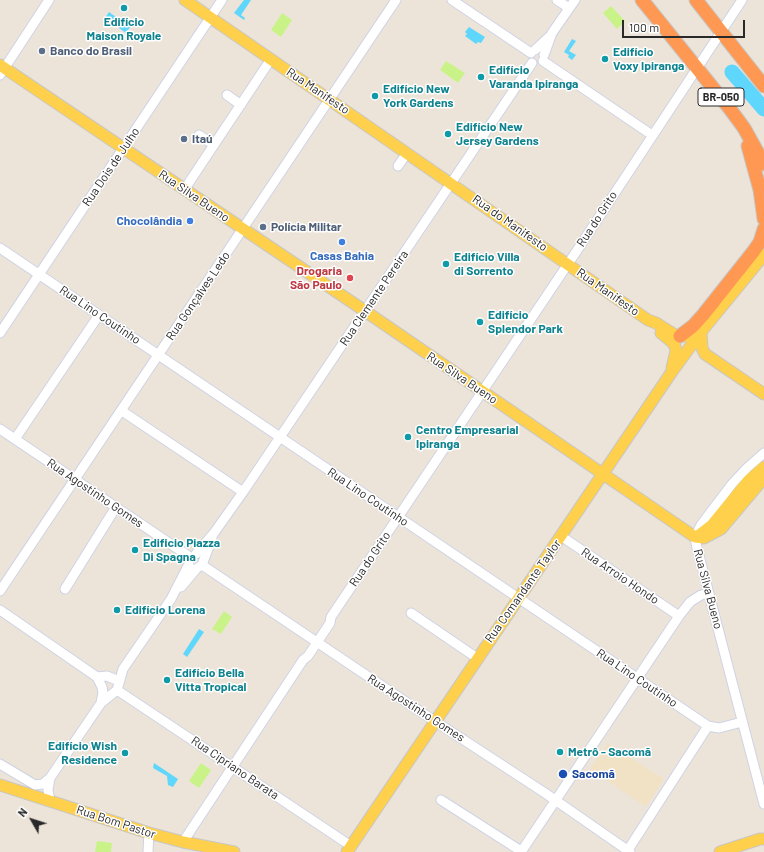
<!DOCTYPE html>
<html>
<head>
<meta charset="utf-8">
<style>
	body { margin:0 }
	#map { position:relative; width:764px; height:852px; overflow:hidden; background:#ede4d9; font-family:Barlow,sans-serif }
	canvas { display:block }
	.north { position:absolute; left:12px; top:800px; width:40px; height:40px; -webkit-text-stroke:3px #fff; paint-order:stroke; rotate:309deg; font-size:11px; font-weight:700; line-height:16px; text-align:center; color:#292929 }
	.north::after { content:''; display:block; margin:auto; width:14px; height:18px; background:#292929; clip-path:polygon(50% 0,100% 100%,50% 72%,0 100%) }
	.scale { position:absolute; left:622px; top:20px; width:123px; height:18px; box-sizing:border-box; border:2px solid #292929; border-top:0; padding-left:5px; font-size:12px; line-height:14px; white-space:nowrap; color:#292929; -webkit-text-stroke:3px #fff; paint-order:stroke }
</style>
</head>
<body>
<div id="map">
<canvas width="764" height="852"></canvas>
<div class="north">N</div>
<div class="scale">100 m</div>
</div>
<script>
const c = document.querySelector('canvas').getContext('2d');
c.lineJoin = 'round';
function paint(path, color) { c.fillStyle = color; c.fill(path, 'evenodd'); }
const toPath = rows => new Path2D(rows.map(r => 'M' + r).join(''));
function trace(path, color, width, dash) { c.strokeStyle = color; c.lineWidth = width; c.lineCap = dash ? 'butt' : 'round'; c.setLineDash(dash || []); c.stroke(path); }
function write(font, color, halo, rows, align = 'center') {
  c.font = font + ' Barlow,sans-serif'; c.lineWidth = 3; c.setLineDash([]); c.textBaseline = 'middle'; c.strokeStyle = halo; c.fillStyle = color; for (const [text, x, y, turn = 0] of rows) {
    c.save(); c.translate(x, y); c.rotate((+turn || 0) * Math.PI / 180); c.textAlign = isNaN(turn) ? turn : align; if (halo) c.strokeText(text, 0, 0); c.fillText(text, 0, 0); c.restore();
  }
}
const education = toPath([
	[608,743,664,779,646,807,590,769]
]);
const pitch = toPath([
	[611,6,625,21,617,29,603,13],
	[282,13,292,20,281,37,271,30],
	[446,61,465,73,458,83,440,70],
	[224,611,232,617,221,634,212,629],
	[201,763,211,770,199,788,189,781],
	[97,841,112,843,111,852,95,852]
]);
const water = toPath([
	[244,0,251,0,241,15,245,18,244,20,234,13],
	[109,12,130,27,126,33,105,18],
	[469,27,485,37,481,43,478,42,476,44,465,36,467,34,465,32],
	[572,39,576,41,569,51,576,55,572,60,568,57,569,55,564,52],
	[199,629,204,632,187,657,183,654],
	[154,763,178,779,173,787,168,785,167,776,153,768]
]);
const river = toPath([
	[732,72,764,109]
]);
const minor = toPath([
	[452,0,531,53],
	[557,0,569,8],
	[535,50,550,36],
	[544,55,552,33,575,0],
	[543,61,652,135],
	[0,75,49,0],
	[227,95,241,105],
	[199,135,214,145],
	[398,166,407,153],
	[184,190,271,59],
	[0,248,708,726,719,728,742,722],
	[0,333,222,0],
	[122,411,243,492],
	[0,429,190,557],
	[15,439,99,315],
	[764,453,747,468,732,484,701,525,695,537,697,548,764,804],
	[561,536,679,616],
	[196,554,214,533,243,492,532,63],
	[202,565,424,714,545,793,630,852],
	[181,587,197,568,202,565,212,538],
	[65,589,116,507],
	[0,591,396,0],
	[0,610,97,677,102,687,103,693,101,703],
	[411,613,477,658],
	[97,677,107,676,119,681],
	[117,690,351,846],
	[0,764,35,785,43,784,50,778],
	[441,800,521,851],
	[50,801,48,790,50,778,101,703,117,690,123,669,171,599,189,564],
	[183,842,303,660,308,656,330,623,331,617,576,252,742,0],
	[628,850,708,726],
	[148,852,149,833],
	[521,852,679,616,690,602,701,595,709,593]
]);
const major = toPath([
	[185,0,648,320,656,323,675,335,687,336],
	[0,65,365,311,695,537,704,538,721,529,764,478],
	[701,332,702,348,705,354,764,394],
	[661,333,672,342,675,346,676,351,672,368],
	[699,535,712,525,748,481,764,467],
	[0,785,149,833,183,842,234,852],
	[347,852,671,373,701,332,764,255],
	[720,852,760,839,764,839]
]);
const highway = toPath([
	[642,0,730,109,744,128,764,164],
	[696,0,764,86],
	[748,146,760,190,764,219],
	[680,336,693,326,703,315,753,252,760,242,764,229]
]);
const markers = [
	[124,8,4,"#0f9aa8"],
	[42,51,4,"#5c6f8a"],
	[605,59,4,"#0f9aa8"],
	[481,77,4,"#0f9aa8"],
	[375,96,4,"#0f9aa8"],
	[448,134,4,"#0f9aa8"],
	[184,139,4,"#5c6f8a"],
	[190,221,4,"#3f7fe0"],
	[263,227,4,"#5c6f8a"],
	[342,242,4,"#3f7fe0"],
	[446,264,4,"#0f9aa8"],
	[350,278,4,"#e0444e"],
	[480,322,4,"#0f9aa8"],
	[408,437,4,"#0f9aa8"],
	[135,550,4,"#0f9aa8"],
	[117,610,4,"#0f9aa8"],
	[167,680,4,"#0f9aa8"],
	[560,752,4,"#0f9aa8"],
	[125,753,4,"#0f9aa8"],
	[563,774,5,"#1a4fb4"]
];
const shields = [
	[721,97,46]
];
const shieldNames = [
	["BR-050",721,97]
];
const cultureNames = [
	["Edifício",124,22,"center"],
	["Maison Royale",124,36,"center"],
	["Edifício",613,52],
	["Voxy Ipiranga",613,66],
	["Edifício",489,70],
	["Varanda Ipiranga",489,84],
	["Edifício New",383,89],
	["York Gardens",383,103],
	["Edifício New",456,127],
	["Jersey Gardens",456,141],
	["Edifício Villa",454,257],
	["di Sorrento",454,271],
	["Edifício",488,315],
	["Splendor Park",488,329],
	["Centro Empresarial",416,430],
	["Ipiranga",416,444],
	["Edificio Piazza",143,543],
	["Di Spagna",143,557],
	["Edifício Lorena",125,610],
	["Edifício Bella",175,673],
	["Vitta Tropical",175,687],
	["Edifício Wish",117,746,"right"],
	["Residence",117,760,"right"],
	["Metrô - Sacomã",568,752]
];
const serviceNames = [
	["Banco do Brasil",50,51],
	["Itaú",192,139],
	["Polícia Militar",271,227]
];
const streetNames = [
	["Rua Manifesto",318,91,34],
	["Rua Dois de Julho",111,167,-56],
	["Rua Silva Bueno",194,196,34],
	["Rua do Grito",597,219,-57],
	["Rua do Manifesto",510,223,35],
	["Rua Manifesto",608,292,35],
	["Rua Gonçalves Ledo",198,296,-56],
	["Rua Clemente Pereira",374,298,-56],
	["Rua Lino Coutinho",100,315,34],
	["Rua Silva Bueno",462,378,34],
	["Rua Agostinho Gomes",95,493,34],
	["Rua Lino Coutinho",368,497,34],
	["Rua do Grito",370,559,-56],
	["Rua Arroio Hondo",620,576,34],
	["Rua Silva Bueno",708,589,75],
	["Rua Comandante Taylor",523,591,-55],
	["Rua Lino Coutinho",637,678,34],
	["Rua Agostinho Gomes",416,708,33],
	["Rua Cipriano Barata",235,768,34],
	["Rua Bom Pastor",116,822,18]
];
const shopNames = [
	["Chocolândia",182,221],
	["Casas Bahia",342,256,"center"]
];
const healthNames = [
	["Drogaria",342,271],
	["São Paulo",342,285]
];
const transitNames = [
	["Sacomã",572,774]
];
paint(education, '#f1e2c6');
paint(pitch, '#c9f389');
paint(water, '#5fd6fb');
trace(river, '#5fd6fb', 15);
trace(minor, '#ced3e4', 11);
trace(major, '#c7c7c7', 13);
trace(highway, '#c7c7c7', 15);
trace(minor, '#fff', 9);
trace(major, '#ffd04c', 11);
trace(highway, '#ff9852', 13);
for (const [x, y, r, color] of markers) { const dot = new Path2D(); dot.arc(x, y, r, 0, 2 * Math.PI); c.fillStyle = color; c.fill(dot); trace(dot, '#fff', 1.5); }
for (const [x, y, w] of shields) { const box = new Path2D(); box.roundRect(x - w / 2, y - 9, w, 18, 3); c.fillStyle = '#fff'; c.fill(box); trace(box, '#292929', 1); }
write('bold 11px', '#292929', null, shieldNames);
write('bold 12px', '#0d838f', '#fff', cultureNames, 'left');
write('bold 12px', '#4e5e75', '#fff', serviceNames, 'left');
write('12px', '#292929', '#fff', streetNames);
write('bold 12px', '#366cbe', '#fff', shopNames, 'right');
write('bold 12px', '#be3a42', '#fff', healthNames, 'right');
write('bold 12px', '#164399', '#fff', transitNames, 'left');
</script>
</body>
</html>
